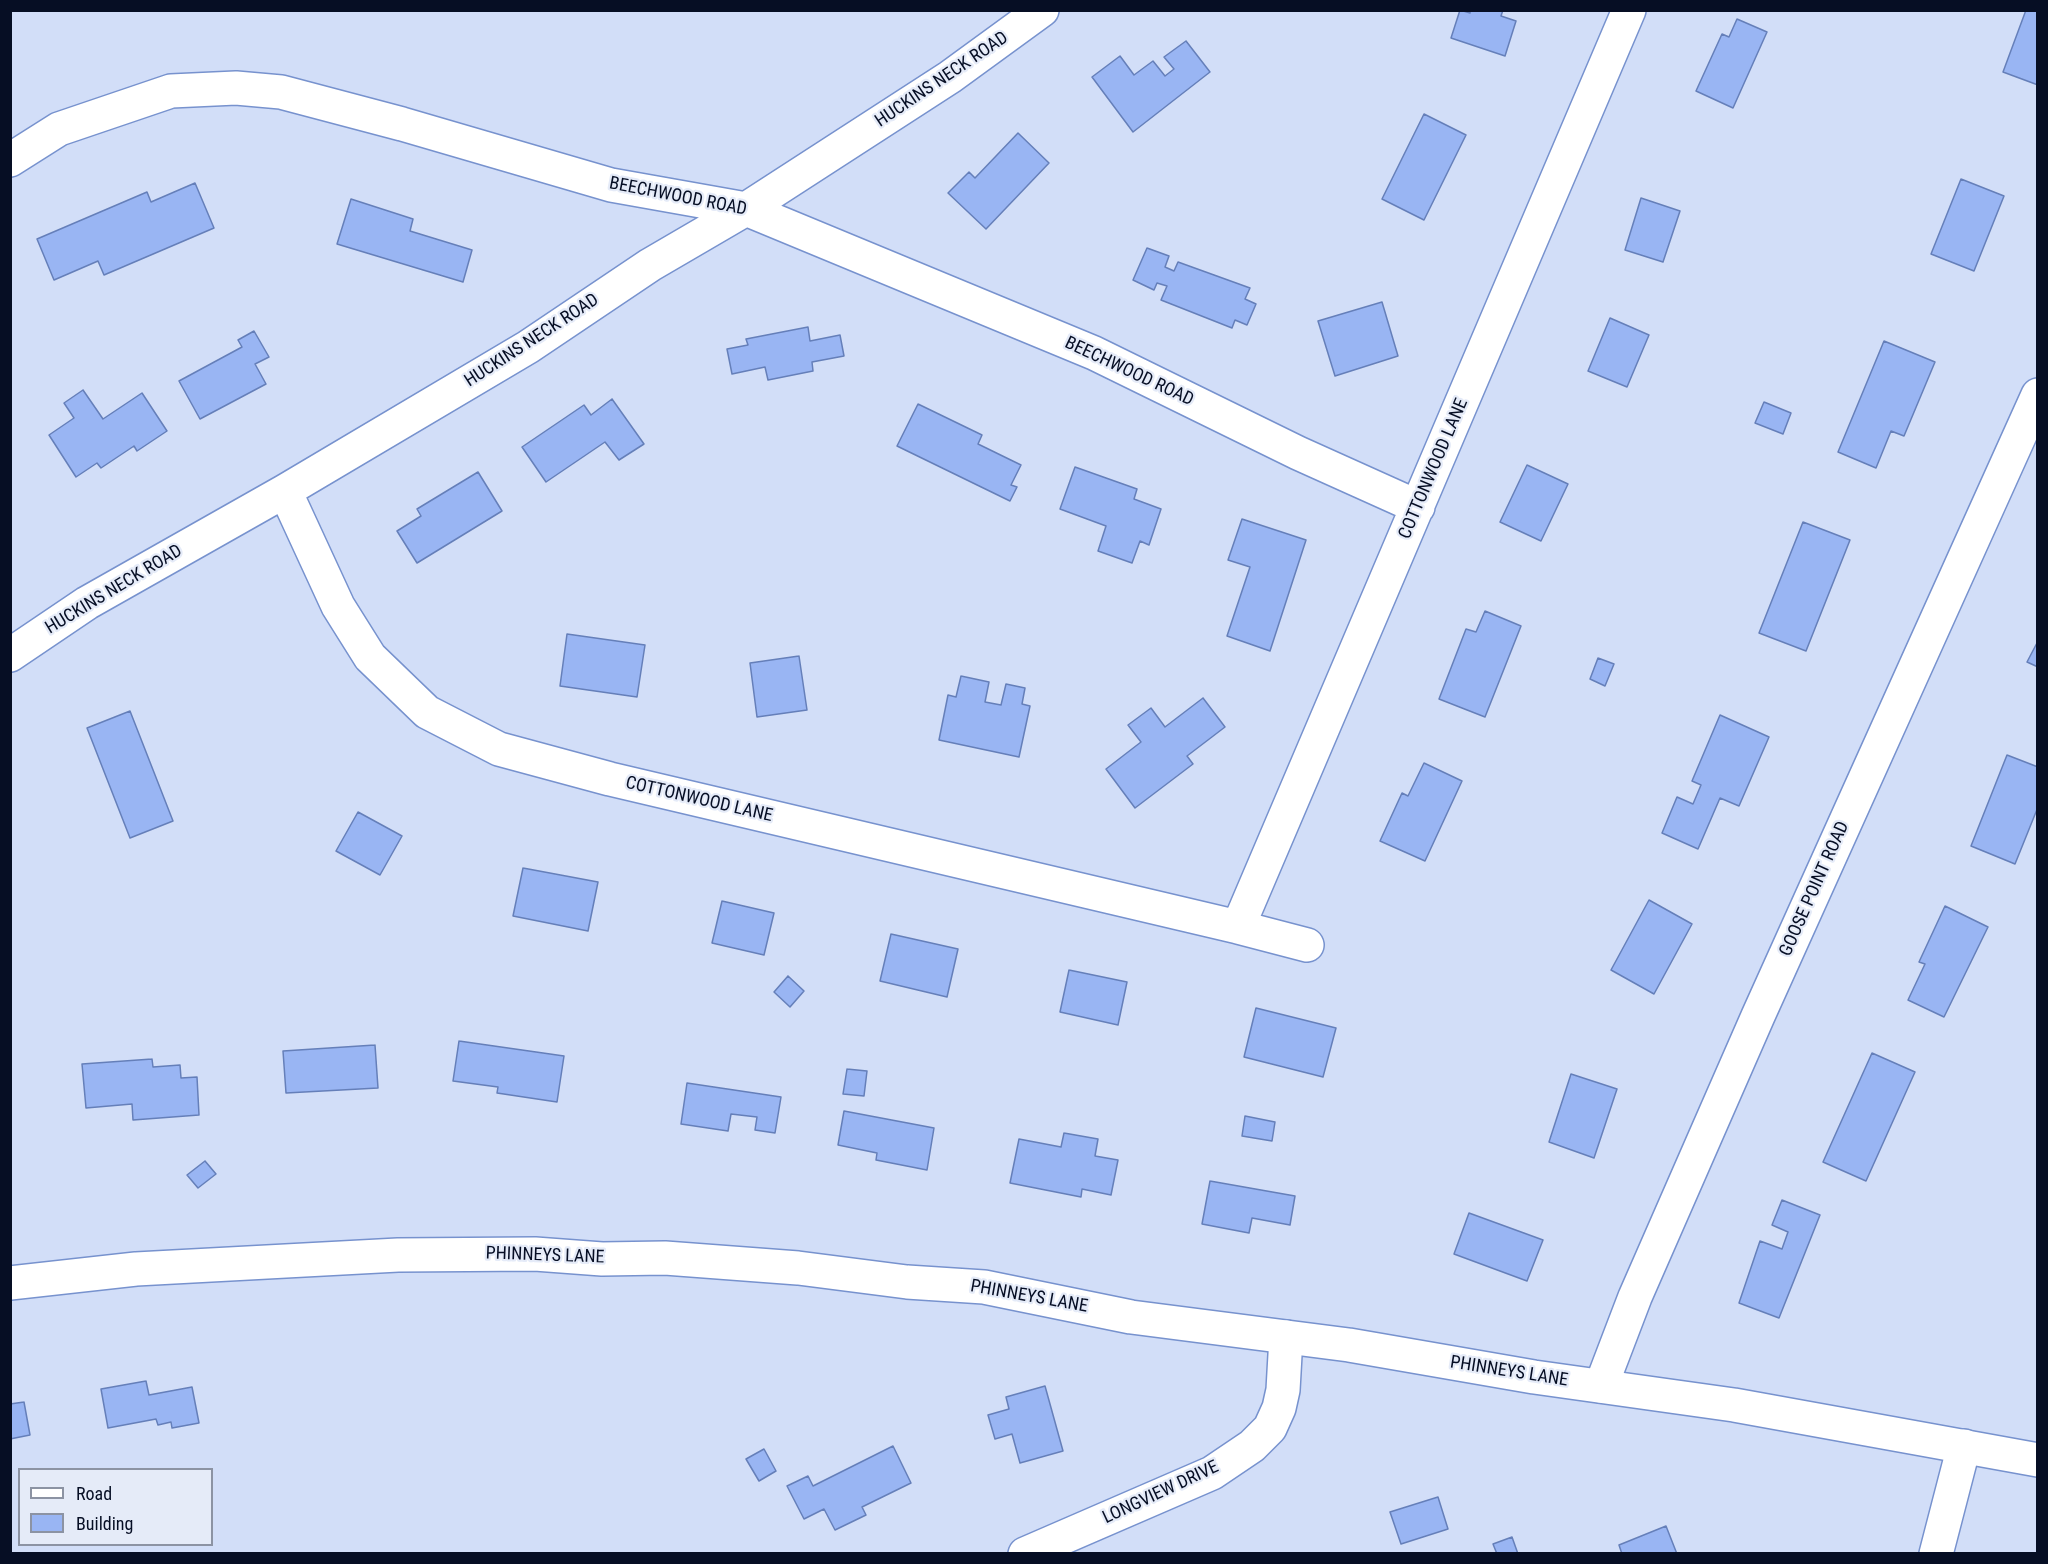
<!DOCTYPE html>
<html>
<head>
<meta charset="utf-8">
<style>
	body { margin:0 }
	#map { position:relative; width:2048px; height:1564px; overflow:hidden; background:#d2def8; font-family:"Roboto Condensed",sans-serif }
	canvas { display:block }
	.frame { position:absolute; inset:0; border:12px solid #060e24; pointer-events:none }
	.legend { position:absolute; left:18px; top:1468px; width:195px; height:78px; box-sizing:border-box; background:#e5ebf8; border:2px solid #8c93a3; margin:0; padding:8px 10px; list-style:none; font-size:18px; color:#060e24 }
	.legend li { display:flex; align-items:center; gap:12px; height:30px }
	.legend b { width:30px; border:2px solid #8c93a3 }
</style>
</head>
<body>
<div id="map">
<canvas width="2048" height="1564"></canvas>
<div class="frame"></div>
<ul class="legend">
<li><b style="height:8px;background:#fff"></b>Road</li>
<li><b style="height:16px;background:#99b5f3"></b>Building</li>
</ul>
</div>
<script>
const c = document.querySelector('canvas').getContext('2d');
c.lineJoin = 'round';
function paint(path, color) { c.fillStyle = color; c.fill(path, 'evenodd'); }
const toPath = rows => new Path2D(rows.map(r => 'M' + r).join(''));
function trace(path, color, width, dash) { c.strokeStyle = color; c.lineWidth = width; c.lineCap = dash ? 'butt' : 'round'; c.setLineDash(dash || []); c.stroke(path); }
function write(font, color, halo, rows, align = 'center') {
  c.font = font + ' "Roboto Condensed",sans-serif'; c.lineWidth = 4.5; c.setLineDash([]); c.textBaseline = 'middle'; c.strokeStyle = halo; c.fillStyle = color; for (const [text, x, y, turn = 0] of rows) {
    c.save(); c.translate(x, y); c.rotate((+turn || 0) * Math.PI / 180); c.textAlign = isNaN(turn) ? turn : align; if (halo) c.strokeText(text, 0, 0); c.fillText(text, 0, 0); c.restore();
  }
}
const building = toPath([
	[1460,10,1470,13,1470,10,1503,10,1501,16,1516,21,1505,56,1451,38,1460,10],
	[2026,10,2038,10,2038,85,2003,72,2026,10],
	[1737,19,1767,32,1733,108,1696,91,1722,34,1729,37,1737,19],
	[1186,41,1210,72,1133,132,1092,77,1120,56,1134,75,1153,61,1165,76,1174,69,1164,57,1186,41],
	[1424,114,1466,135,1424,220,1382,199,1424,114],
	[1018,133,1049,163,986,229,948,193,969,172,975,178,1018,133],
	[1961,179,2004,196,1974,271,1931,254,1961,179],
	[195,183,214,228,104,275,98,261,54,280,37,239,147,192,151,202,195,183],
	[1641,198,1680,211,1663,262,1625,250,1641,198],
	[351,199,413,219,410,231,472,250,463,282,337,244,351,199],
	[1147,248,1169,256,1165,267,1174,271,1178,262,1250,288,1245,299,1256,304,1247,325,1235,320,1232,328,1161,300,1167,286,1157,283,1154,290,1133,280,1147,248],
	[1382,302,1398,356,1335,376,1318,321,1382,302],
	[1610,318,1649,335,1627,387,1588,371,1610,318],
	[808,327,810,341,840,335,844,356,812,362,813,371,768,380,765,367,732,374,727,349,748,345,746,339,808,327],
	[254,331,269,357,255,364,266,384,200,419,179,381,242,347,238,340,254,331],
	[1884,341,1935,362,1904,436,1891,431,1876,468,1838,452,1884,341],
	[83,390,103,419,142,393,167,431,137,451,134,446,101,468,97,463,76,477,49,435,74,418,64,403,83,390],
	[612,399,644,444,619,460,605,442,546,482,522,447,584,405,591,415,612,399],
	[1764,402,1791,413,1783,434,1755,423,1764,402],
	[918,404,982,435,978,444,1021,465,1011,485,1017,487,1010,501,897,446,918,404],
	[1527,465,1568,484,1541,541,1500,522,1527,465],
	[1075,467,1137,489,1134,499,1161,509,1149,545,1140,541,1132,563,1098,551,1106,526,1060,509,1075,467],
	[478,472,502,511,417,563,397,531,421,516,417,509,478,472],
	[1242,519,1306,540,1270,651,1227,636,1250,567,1228,560,1242,519],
	[1803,522,1850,540,1806,651,1759,633,1803,522],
	[1485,611,1521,626,1485,717,1439,699,1466,629,1476,632,1485,611],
	[567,634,645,645,637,697,560,686,567,634],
	[2038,641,2038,667,2027,662,2038,641],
	[799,656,807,710,757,717,750,663,799,656],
	[1598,658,1614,664,1605,686,1590,679,1598,658],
	[961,676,989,682,985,702,1001,705,1006,684,1025,688,1022,704,1030,706,1019,757,939,740,948,695,956,697,961,676],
	[1203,698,1225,727,1187,756,1193,764,1135,808,1106,769,1141,742,1128,725,1151,708,1165,727,1203,698],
	[130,711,173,821,130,838,87,728,130,711],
	[1720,715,1769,737,1739,806,1720,798,1698,849,1662,833,1677,797,1693,804,1701,785,1692,781,1720,715],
	[2007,755,2038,767,2038,807,2015,864,1971,846,2007,755],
	[1424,763,1462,781,1425,861,1380,841,1402,793,1408,796,1424,763],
	[358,812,402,836,380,875,336,851,358,812],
	[523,868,598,882,588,931,513,916,523,868],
	[1649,900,1692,924,1654,994,1611,970,1649,900],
	[722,901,774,913,764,955,712,943,722,901],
	[1945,906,1988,927,1944,1017,1908,1000,1925,964,1919,962,1945,906],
	[891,934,958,949,947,997,880,981,891,934],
	[1069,970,1127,982,1118,1025,1060,1012,1069,970],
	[788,976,804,991,790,1007,774,992,788,976],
	[1256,1008,1336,1028,1323,1077,1244,1057,1256,1008],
	[459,1041,564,1056,557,1102,497,1093,498,1087,453,1081,459,1041],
	[375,1045,378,1088,286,1093,283,1051,375,1045],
	[1872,1053,1915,1072,1866,1181,1823,1162,1872,1053],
	[152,1059,153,1067,180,1065,181,1078,197,1077,199,1115,133,1120,132,1104,86,1108,82,1064,152,1059],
	[847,1069,867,1071,864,1096,843,1094,847,1069],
	[1571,1074,1617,1089,1594,1158,1549,1142,1571,1074],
	[687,1083,781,1097,775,1133,755,1130,757,1117,731,1114,728,1131,681,1124,687,1083],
	[844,1111,934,1128,927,1170,876,1160,877,1153,838,1145,844,1111],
	[1245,1116,1275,1122,1272,1141,1242,1136,1245,1116],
	[1064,1133,1098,1139,1095,1156,1118,1160,1111,1195,1082,1189,1081,1197,1010,1183,1019,1139,1061,1147,1064,1133],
	[205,1161,216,1174,198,1188,187,1175,205,1161],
	[1210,1181,1295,1196,1290,1225,1252,1218,1249,1233,1202,1224,1210,1181],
	[1782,1200,1820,1215,1779,1318,1739,1303,1760,1241,1782,1249,1788,1232,1772,1225,1782,1200],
	[1469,1213,1543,1240,1527,1281,1454,1254,1469,1213],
	[146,1381,149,1395,192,1387,199,1423,172,1428,171,1422,158,1425,156,1419,108,1428,101,1389,146,1381],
	[1045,1386,1063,1451,1020,1463,1012,1434,995,1439,988,1415,1009,1409,1006,1397,1045,1386],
	[24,1402,30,1435,10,1439,10,1404,24,1402],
	[893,1446,911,1483,862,1507,866,1515,835,1530,824,1509,804,1519,787,1486,808,1476,813,1486,893,1446],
	[764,1449,776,1471,759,1481,746,1459,764,1449],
	[1438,1497,1448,1529,1401,1544,1390,1512,1438,1497],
	[1666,1526,1677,1554,1622,1554,1619,1545,1666,1526],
	[1512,1537,1518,1554,1497,1554,1493,1544,1512,1537]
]);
const street = toPath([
	[10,160,59,129,171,91,236,88,281,92,402,124,611,185,746,209,1094,353,1298,453,1418,507],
	[285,491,338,606,370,657,427,712,499,749,610,779,1238,927,1629,10],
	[10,655,87,603,285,491,528,347,650,265,746,209,950,77,1042,10],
	[1238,927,1307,945],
	[1601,1386,1635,1297,1758,1016,2038,395],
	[1025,1554,1212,1473,1252,1446,1270,1428,1279,1408,1283,1390,1286,1337],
	[1936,1554,1964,1446]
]);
const secondary = toPath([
	[10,1283,136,1269,398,1255,535,1254,602,1259,665,1258,798,1268,907,1282,984,1287,1131,1317,1349,1345,1534,1377,1734,1405,2038,1460]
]);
const streetNames = [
	["HUCKINS NECK ROAD",942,80,-34],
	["BEECHWOOD ROAD",678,197,11],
	["HUCKINS NECK ROAD",532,341,-33],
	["BEECHWOOD ROAD",1129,372,25],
	["COTTONWOOD LANE",1434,469,-67],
	["HUCKINS NECK ROAD",114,590,-31],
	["COTTONWOOD LANE",699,800,13],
	["GOOSE POINT ROAD",1815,889,-66],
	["PHINNEYS LANE",545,1256,2],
	["PHINNEYS LANE",1029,1297,10],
	["PHINNEYS LANE",1509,1372,9],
	["LONGVIEW DRIVE",1161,1493,-25]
];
paint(building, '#99b5f3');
trace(building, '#657fb9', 1.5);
trace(street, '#7792ce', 36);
trace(secondary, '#7792ce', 36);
trace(street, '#fff', 33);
trace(secondary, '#fff', 33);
write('18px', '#060e24', '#e5ebf8', streetNames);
</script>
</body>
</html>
